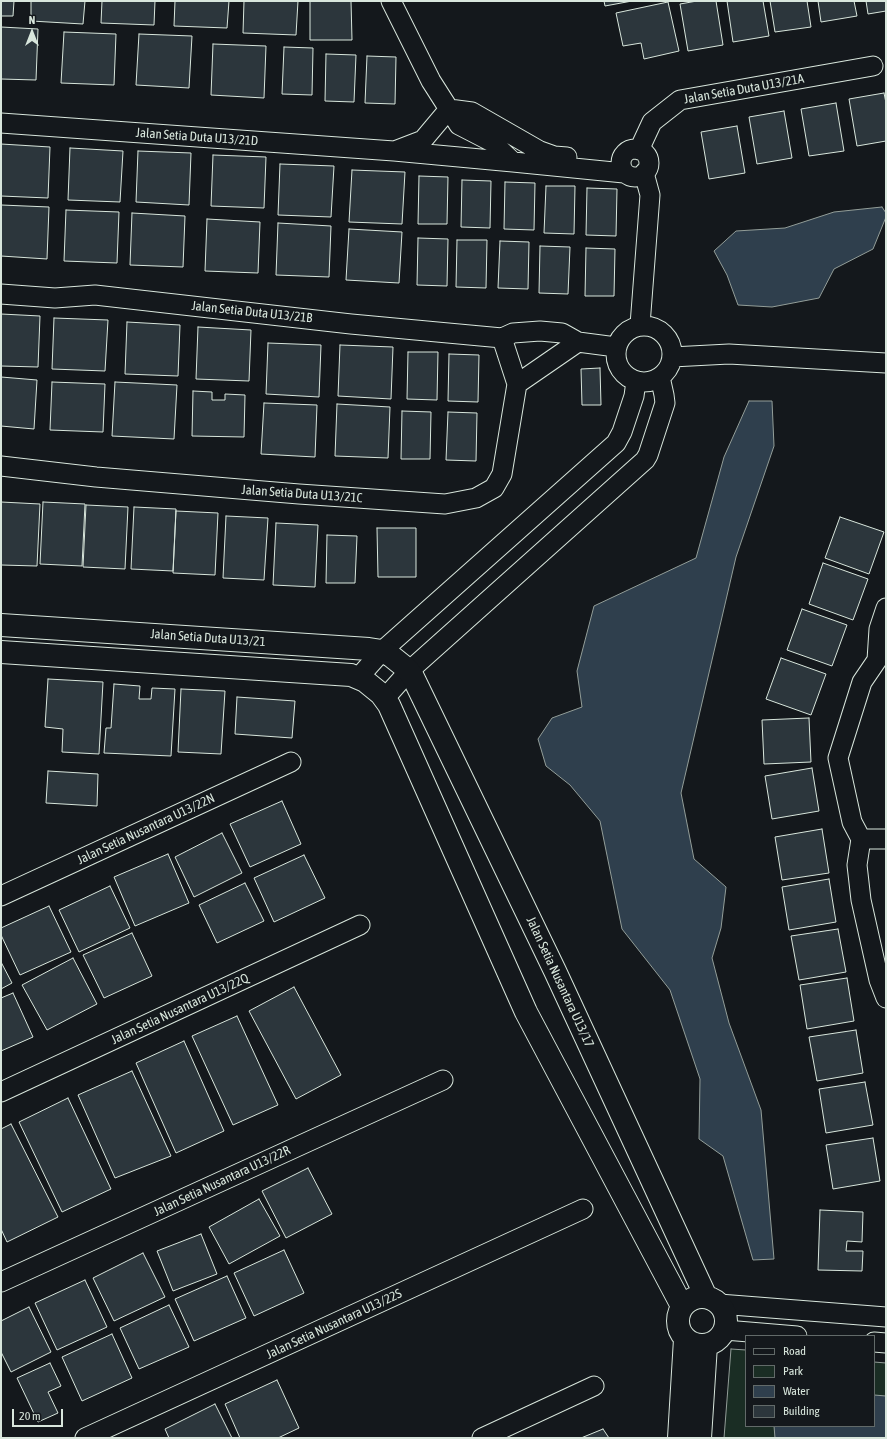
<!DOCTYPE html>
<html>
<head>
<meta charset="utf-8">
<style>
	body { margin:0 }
	#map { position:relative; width:887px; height:1439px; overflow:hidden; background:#14181c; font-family:"Asap Condensed",sans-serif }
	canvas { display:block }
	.frame { position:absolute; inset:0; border:2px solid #d8e6dc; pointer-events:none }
	.legend { position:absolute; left:745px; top:1335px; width:130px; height:92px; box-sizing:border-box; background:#14181c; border:1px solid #626a69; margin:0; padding:5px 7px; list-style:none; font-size:12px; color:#d8e6dc }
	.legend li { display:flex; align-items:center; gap:8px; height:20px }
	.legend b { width:20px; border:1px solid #626a69 }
	.north { position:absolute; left:12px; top:12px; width:40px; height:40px; -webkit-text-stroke:3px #14181c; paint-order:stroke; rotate:0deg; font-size:11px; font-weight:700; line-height:16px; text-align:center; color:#d8e6dc }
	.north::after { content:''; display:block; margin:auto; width:14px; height:18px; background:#d8e6dc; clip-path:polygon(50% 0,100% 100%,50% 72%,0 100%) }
	.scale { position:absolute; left:12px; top:1409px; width:51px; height:18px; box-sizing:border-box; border:2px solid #d8e6dc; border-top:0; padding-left:5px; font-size:12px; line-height:14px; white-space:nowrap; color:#d8e6dc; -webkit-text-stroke:3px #14181c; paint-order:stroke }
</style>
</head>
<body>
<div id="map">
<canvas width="887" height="1439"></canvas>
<div class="frame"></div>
<ul class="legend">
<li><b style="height:5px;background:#14181c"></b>Road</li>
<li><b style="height:11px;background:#1a2d24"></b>Park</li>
<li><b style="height:11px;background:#2f3f4d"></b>Water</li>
<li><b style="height:11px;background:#2c363c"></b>Building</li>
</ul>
<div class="north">N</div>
<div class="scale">20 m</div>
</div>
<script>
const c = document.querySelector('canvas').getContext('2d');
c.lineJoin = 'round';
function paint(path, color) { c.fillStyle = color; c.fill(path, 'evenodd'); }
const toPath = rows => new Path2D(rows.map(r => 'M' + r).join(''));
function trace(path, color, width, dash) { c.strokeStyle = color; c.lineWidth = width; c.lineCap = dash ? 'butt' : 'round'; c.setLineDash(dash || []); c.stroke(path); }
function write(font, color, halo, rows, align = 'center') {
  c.font = font + ' "Asap Condensed",sans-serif'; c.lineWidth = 3; c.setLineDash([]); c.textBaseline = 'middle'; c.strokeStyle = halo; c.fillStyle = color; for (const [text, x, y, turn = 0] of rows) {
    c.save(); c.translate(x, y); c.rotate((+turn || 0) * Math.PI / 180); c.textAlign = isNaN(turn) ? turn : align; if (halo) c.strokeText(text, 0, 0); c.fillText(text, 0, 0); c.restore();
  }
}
const green = toPath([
	[731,1349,746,1350,746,1426,874,1426,874,1362,886,1363,886,1438,724,1438,731,1349]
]);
const water = toPath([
	[882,207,886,213,886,217,873,249,834,269,819,298,772,307,738,305,727,275,714,251,736,231,785,228,834,212,882,207],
	[749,401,772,401,774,446,736,557,681,793,694,859,726,887,721,928,712,958,729,1023,761,1110,774,1259,753,1260,723,1156,699,1139,700,1079,670,990,622,929,600,821,570,785,546,766,538,739,552,718,582,707,577,671,594,606,696,558,724,457,749,401],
	[874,1395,886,1396,886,1438,775,1438,774,1426,874,1426,874,1395]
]);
const building = toPath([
	[1,1,14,1,13,16,1,16,1,1],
	[31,1,85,1,83,24,31,21,31,1],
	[102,1,155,1,154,25,101,23,102,1],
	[175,1,229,1,227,28,174,26,175,1],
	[244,1,298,1,296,35,243,33,244,1],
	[310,1,351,1,352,40,310,40,310,1],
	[604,1,632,1,605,6,604,1],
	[697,1,716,1,723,45,688,51,680,4,697,1],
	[727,1,763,1,769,36,733,42,727,1],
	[770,1,807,1,811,27,775,32,770,1],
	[818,1,854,1,857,16,821,22,818,1],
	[866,1,886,1,886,11,868,14,866,1],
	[668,2,679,51,644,59,641,43,623,46,616,13,668,2],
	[1,27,38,29,36,80,1,79,1,27],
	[64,32,116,34,114,85,61,83,64,32],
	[139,34,192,36,189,88,136,85,139,34],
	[213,44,266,46,264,98,211,95,213,44],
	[284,47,313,48,312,95,282,94,284,47],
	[326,54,356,55,354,102,325,101,326,54],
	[367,56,396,57,395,104,365,103,367,56],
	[884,93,886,103,886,141,857,146,849,99,884,93],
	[836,103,844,151,809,156,801,109,836,103],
	[784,111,792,158,757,164,749,117,784,111],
	[737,126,745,173,709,179,701,132,737,126],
	[1,144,50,147,48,198,1,196,1,144],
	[70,148,123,151,120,202,68,200,70,148],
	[138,151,191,153,189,205,136,202,138,151],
	[213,155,266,157,264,208,211,206,213,155],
	[280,164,334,166,331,217,278,215,280,164],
	[352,170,405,172,402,224,349,222,352,170],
	[419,176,448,177,447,224,418,224,419,176],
	[462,180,491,181,490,228,461,227,462,180],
	[505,182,535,183,534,230,504,229,505,182],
	[546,186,575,186,574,234,544,233,546,186],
	[587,188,617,189,616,236,586,235,587,188],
	[1,205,49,207,47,259,1,256,1,205],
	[66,210,119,212,117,263,64,261,66,210],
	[132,213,185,216,183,267,130,265,132,213],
	[207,219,260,222,258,273,205,271,207,219],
	[278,223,331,226,329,277,276,275,278,223],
	[349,229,402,232,399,283,346,280,349,229],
	[418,238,448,239,447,286,417,285,418,238],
	[457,240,487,240,486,288,456,287,457,240],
	[500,241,529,242,528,289,498,288,500,241],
	[540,246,570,247,568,294,539,293,540,246],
	[586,248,615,249,614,296,585,296,586,248],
	[1,314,40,316,38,367,1,366,1,314],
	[54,318,108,320,105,371,52,369,54,318],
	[127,322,180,325,178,376,125,374,127,322],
	[198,327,251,330,249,381,196,379,198,327],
	[268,343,321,345,319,397,266,394,268,343],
	[340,345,393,347,391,399,338,396,340,345],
	[408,352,438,352,437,400,407,399,408,352],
	[449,354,479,355,478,402,448,401,449,354],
	[600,368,601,405,582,405,581,369,600,368],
	[1,377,37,380,34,429,1,426,1,377],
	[52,382,105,384,103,432,50,430,52,382],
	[115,382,177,385,174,439,112,436,115,382],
	[193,391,212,392,212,400,225,400,225,394,245,395,244,437,192,436,193,391],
	[264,403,317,405,315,457,261,454,264,403],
	[337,404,390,407,388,458,335,456,337,404],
	[402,411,431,412,430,459,401,459,402,411],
	[448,412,477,413,476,461,446,460,448,412],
	[1,502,40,504,37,566,1,565,1,502],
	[43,502,85,504,82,566,40,564,43,502],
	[86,505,128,507,125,569,83,567,86,505],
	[134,507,176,509,173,571,131,569,134,507],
	[176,511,218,513,215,575,173,573,176,511],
	[226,516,268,518,264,580,223,578,226,516],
	[840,517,884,532,869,574,825,558,840,517],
	[276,523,318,525,315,587,273,585,276,523],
	[377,528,416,528,416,577,378,577,377,528],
	[327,535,357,536,355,583,326,583,327,535],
	[823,563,868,579,853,620,809,604,823,563],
	[802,609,847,625,832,666,787,650,802,609],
	[781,658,826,674,811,715,766,699,781,658],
	[48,679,103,682,99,754,62,752,63,729,45,727,48,679],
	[114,684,140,686,139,699,151,699,152,688,175,689,171,756,104,753,106,728,111,728,114,684],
	[181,689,225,691,221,754,178,752,181,689],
	[237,697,295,701,292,738,235,734,237,697],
	[809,718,811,762,764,764,762,720,809,718],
	[812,768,819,811,772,819,765,776,812,768],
	[48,771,98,774,97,806,46,803,48,771],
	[282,801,301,844,250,867,230,824,282,801],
	[822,829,829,873,782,880,775,837,822,829],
	[222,833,242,873,194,897,175,857,222,833],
	[168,854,189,903,135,926,114,877,168,854],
	[304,855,325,898,274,922,254,878,304,855],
	[829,879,836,922,789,930,782,887,829,879],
	[245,883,264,921,217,943,199,905,245,883],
	[110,886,130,928,79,952,59,910,110,886],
	[49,906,71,952,20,975,1,935,1,928,49,906],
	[838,929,846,972,799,980,791,936,838,929],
	[132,933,152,976,104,998,83,955,132,933],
	[73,958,97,1004,47,1030,22,985,73,958],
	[1,962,12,983,1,989,1,962],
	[847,978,854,1021,807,1029,800,985,847,978],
	[294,987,341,1075,296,1099,249,1011,294,987],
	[13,993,33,1037,1,1051,1,998,13,993],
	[237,1016,278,1105,233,1125,192,1036,237,1016],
	[856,1030,863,1073,817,1081,809,1037,856,1030],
	[184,1041,224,1131,176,1153,136,1063,184,1041],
	[132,1071,171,1156,115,1178,78,1095,132,1071],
	[865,1082,873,1125,826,1133,819,1089,865,1082],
	[68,1098,111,1189,62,1212,19,1122,68,1098],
	[11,1124,58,1217,7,1242,1,1229,1,1129,11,1124],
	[873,1138,880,1181,833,1189,826,1145,873,1138],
	[308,1168,332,1214,286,1238,262,1191,308,1168],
	[259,1199,280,1236,229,1264,209,1227,259,1199],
	[820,1210,863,1212,862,1242,847,1241,846,1251,863,1251,862,1271,818,1270,820,1210],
	[201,1234,217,1274,173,1291,157,1251,201,1234],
	[284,1250,304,1293,254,1316,234,1273,284,1250],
	[143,1253,165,1297,114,1321,93,1278,143,1253],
	[227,1276,246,1318,194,1341,175,1299,227,1276],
	[85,1280,107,1327,57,1350,35,1303,85,1280],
	[169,1305,189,1347,139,1369,120,1328,169,1305],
	[29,1307,51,1352,11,1372,1,1352,1,1321,29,1307],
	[112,1334,132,1378,82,1401,62,1357,112,1334],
	[50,1363,61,1386,48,1392,58,1413,38,1422,17,1378,50,1363],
	[277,1380,299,1428,278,1438,240,1438,225,1404,277,1380],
	[215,1404,232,1438,169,1438,165,1429,215,1404],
	[603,1429,609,1438,581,1438,603,1429]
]);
const minor = toPath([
	[391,1,431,81,459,125,492,142,513,162,624,173],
	[449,109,472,112,540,151,554,156,567,157],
	[1,123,394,151,513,162],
	'621 163a14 14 0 1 1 28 0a14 14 0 1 1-28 0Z',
	[397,150,423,140,449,109],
	[639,150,652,122,680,100,873,66],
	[1,294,55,298,95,295,351,324,502,338,513,333,540,331,562,333,578,342,616,347],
	[640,325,650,195,644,173],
	'616 354a28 28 0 1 1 56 0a28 28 0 1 1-56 0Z',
	[672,357,729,354,886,363],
	[517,384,578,342],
	[1,466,96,477,299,494,445,504,476,498,494,488,502,474,517,384,502,338],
	[886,608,879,629,877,660,862,682,838,758,852,822,861,839,857,865,861,900,879,980,886,998],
	[359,677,382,651,616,443,622,432,634,396,636,381],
	[385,698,409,671,645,460,648,455,665,403,664,395,660,377],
	[861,839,886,839],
	[1,896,291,762],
	[1,1092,360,925],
	[1,1282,443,1080],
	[719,1304,886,1317],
	[725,1330,797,1336],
	[874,1342,886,1343],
	[85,1438,583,1209],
	[482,1438,594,1386]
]);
const major = toPath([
	[1,625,369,649,382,651,391,656,406,668,412,675,555,971,706,1297],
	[1,652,351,675,365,681,381,694,389,705,526,1012,682,1306],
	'678 1321a24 24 0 1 1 48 0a24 24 0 1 1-48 0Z',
	[679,1438,685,1339],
	[700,1438,706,1345]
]);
const streetNames = [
	["Jalan Setia Duta U13/21A",744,89,-10],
	["Jalan Setia Duta U13/21D",197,137,4],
	["Jalan Setia Duta U13/21B",252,312,6],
	["Jalan Setia Duta U13/21C",302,494,4],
	["Jalan Setia Duta U13/21",208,638,4],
	["Jalan Setia Nusantara U13/22N",146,829,-25],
	["Jalan Setia Nusantara U13/17",560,982,65],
	["Jalan Setia Nusantara U13/22Q",180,1009,-25],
	["Jalan Setia Nusantara U13/22R",222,1181,-25],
	["Jalan Setia Nusantara U13/22S",334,1324,-25]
];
paint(green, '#1a2d24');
trace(green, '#939e99', 1);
paint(water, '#2f3f4d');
trace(water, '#939e99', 1);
paint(building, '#2c363c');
trace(building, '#d8e6dc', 1);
trace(minor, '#d8e6dc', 21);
trace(major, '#d8e6dc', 24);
trace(minor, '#14181c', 19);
trace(major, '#14181c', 22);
write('13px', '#d8e6dc', '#14181c', streetNames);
</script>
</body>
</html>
